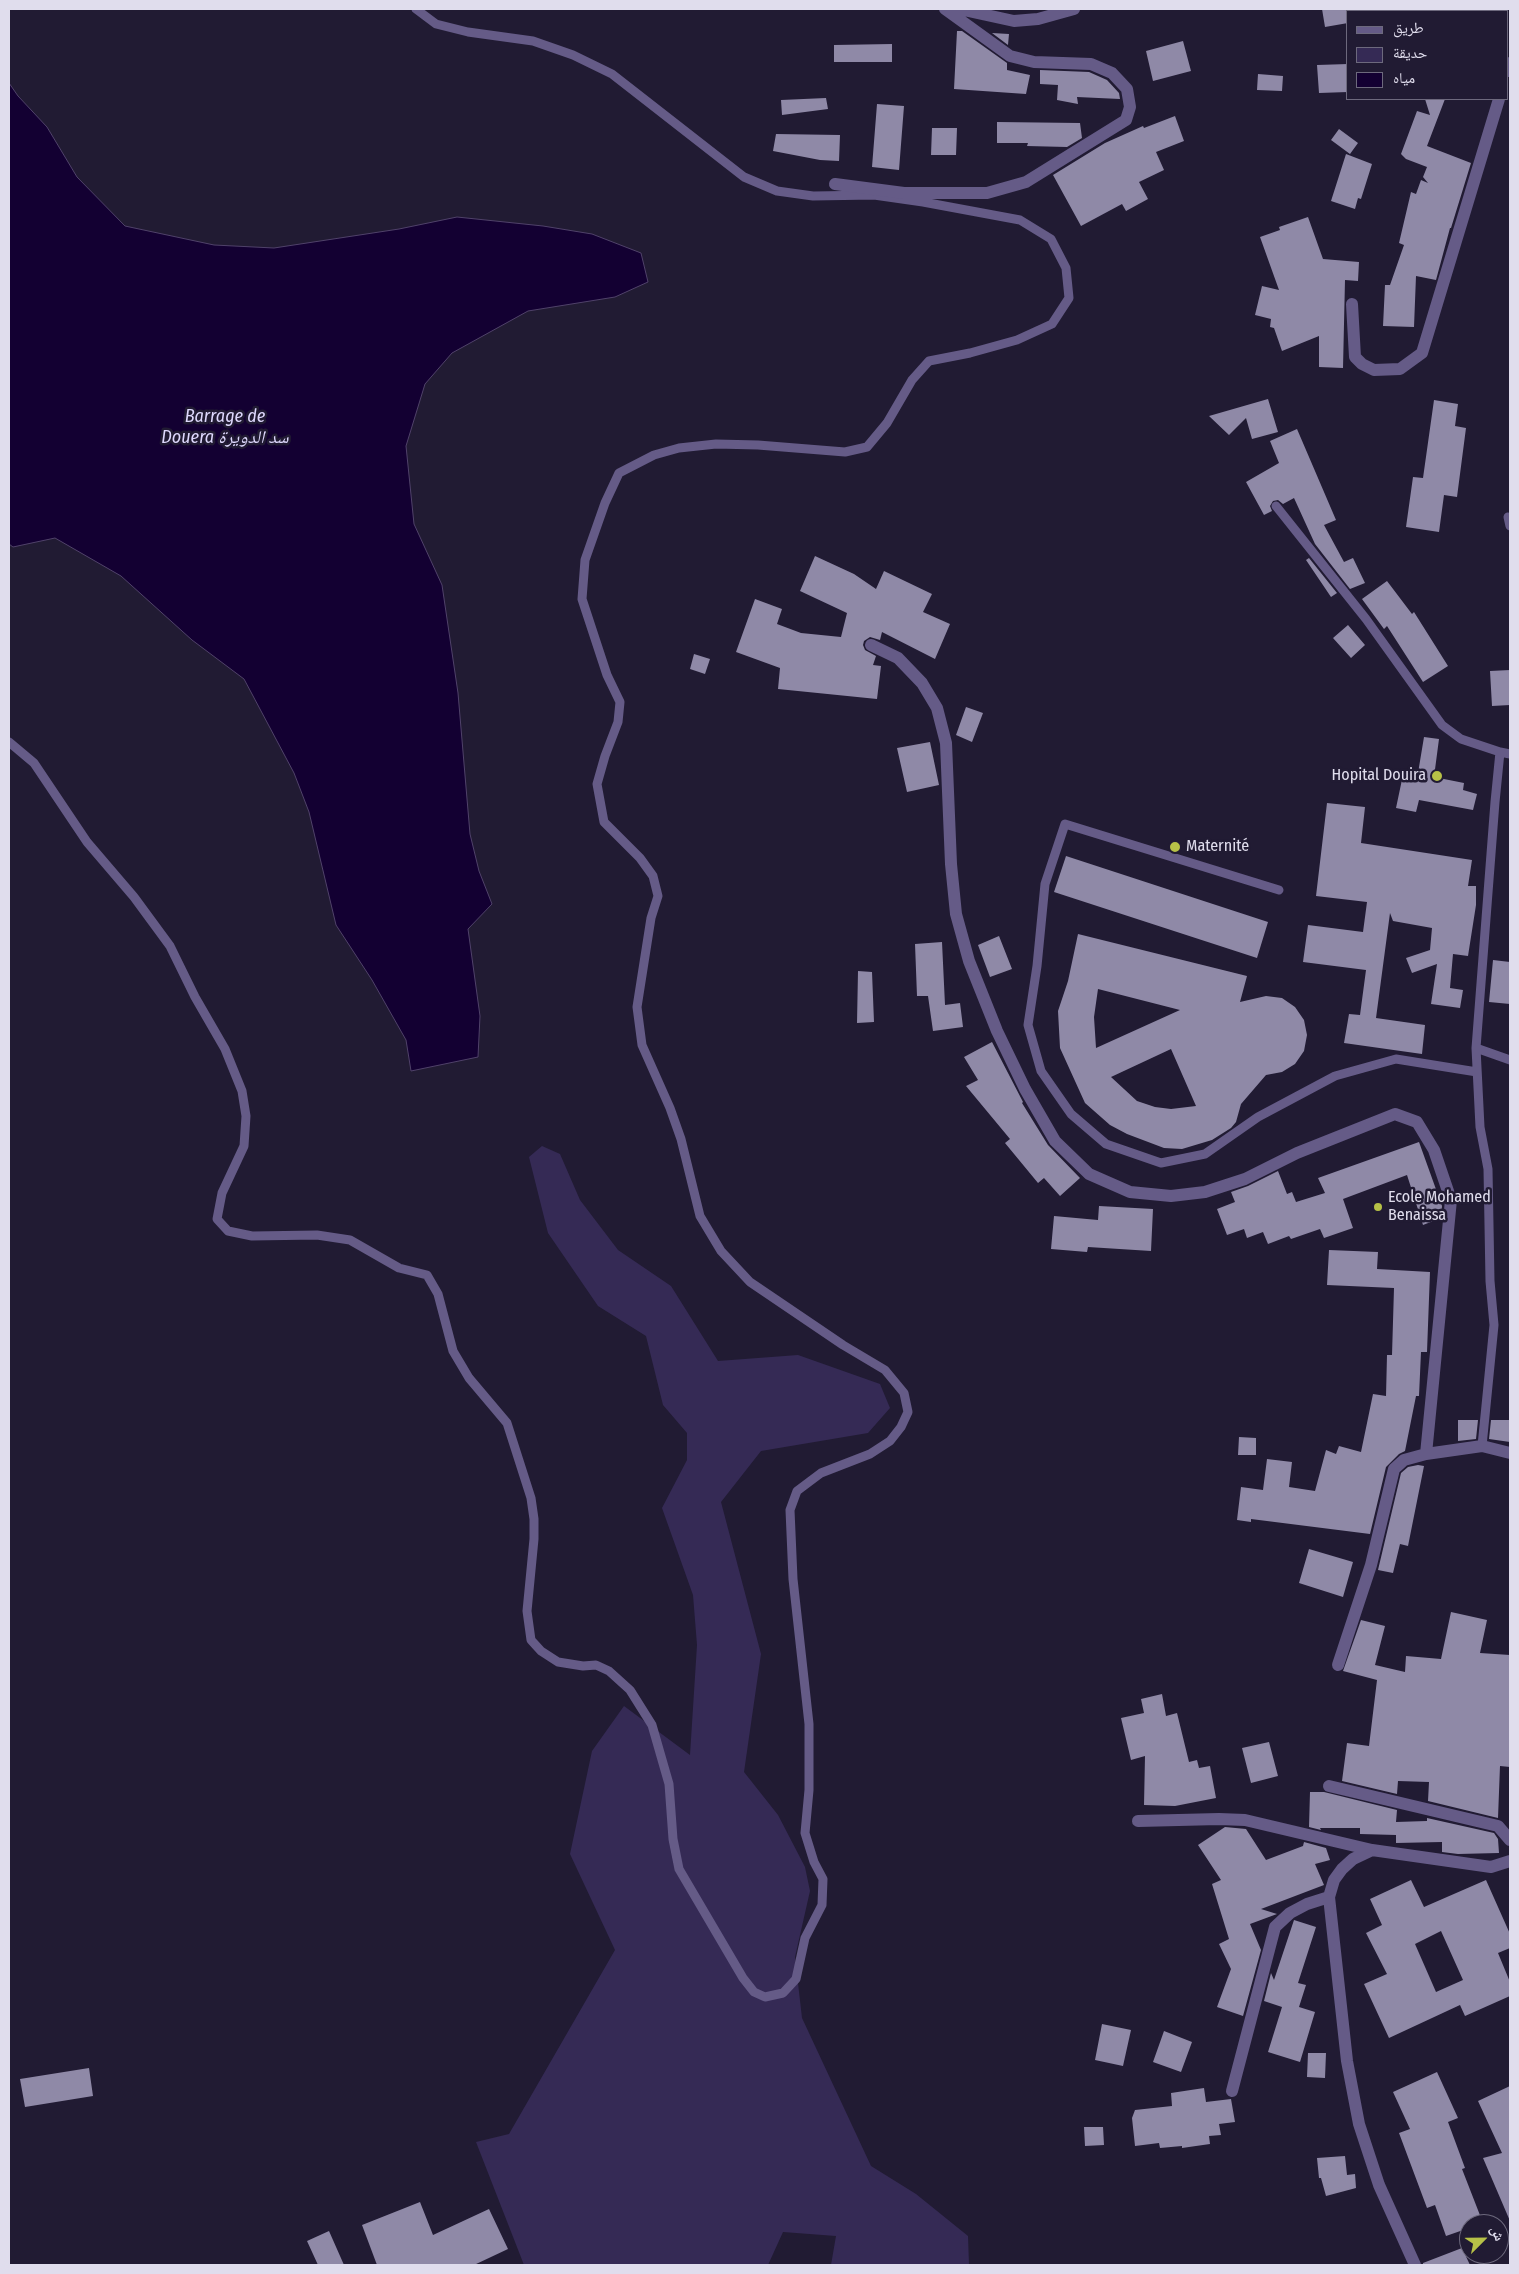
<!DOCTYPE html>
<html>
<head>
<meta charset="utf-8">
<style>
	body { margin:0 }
	#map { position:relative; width:1519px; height:2274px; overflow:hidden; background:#211b33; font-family:"Fira Sans Condensed","Noto Naskh Arabic",sans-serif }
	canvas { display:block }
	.frame { position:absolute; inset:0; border:10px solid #e0dded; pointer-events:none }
	.legend { position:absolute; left:1346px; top:10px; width:162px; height:90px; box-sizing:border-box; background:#211b33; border:1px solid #6d697d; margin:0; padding:6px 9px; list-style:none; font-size:15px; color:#e0dded }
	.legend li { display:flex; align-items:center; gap:10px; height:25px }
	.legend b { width:25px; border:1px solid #6d697d }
	.north { position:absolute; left:1459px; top:2214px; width:50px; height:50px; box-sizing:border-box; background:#211b33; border:1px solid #6d697d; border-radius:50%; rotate:67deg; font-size:14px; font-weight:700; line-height:20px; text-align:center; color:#e0dded }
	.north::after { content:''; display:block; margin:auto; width:18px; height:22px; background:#b7c147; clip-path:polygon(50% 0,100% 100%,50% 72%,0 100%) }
</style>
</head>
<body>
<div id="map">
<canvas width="1519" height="2274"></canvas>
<div class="frame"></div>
<ul class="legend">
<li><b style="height:6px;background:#655b87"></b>طريق</li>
<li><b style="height:14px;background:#352a55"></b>حديقة</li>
<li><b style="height:14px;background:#130032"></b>مياه</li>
</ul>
<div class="north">ش</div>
</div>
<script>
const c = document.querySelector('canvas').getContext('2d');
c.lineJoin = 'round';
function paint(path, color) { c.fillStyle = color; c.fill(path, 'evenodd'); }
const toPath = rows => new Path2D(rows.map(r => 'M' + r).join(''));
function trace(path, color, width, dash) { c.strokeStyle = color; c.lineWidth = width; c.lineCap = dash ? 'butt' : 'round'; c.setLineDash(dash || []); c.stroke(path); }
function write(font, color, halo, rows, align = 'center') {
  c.font = font + ' "Fira Sans Condensed","Noto Naskh Arabic",sans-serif'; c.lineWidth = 5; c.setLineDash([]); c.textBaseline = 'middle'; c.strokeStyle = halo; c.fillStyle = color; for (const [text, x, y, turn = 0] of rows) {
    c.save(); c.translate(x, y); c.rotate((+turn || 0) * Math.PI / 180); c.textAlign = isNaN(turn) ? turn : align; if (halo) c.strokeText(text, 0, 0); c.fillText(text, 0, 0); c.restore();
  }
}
const green = toPath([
	[542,1146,560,1154,580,1200,618,1250,671,1286,718,1361,798,1355,880,1384,890,1408,868,1433,761,1451,721,1502,761,1654,744,1772,778,1815,805,1867,810,1891,795,1957,802,2018,871,2166,916,2194,968,2236,969,2265,831,2265,836,2236,783,2232,768,2265,524,2265,476,2142,509,2134,615,1950,570,1854,592,1751,624,1706,690,1755,697,1645,693,1595,662,1508,687,1460,687,1433,663,1405,646,1336,598,1306,548,1233,529,1157]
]);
const water = toPath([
	[9,83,18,96,47,127,77,177,125,226,214,245,274,248,399,229,457,217,543,226,592,234,641,253,648,282,615,297,528,311,452,353,425,384,406,446,414,524,442,585,458,693,470,834,479,871,492,904,468,929,480,1016,478,1057,411,1071,406,1040,372,980,336,925,309,812,294,773,244,679,192,640,121,576,55,538,13,547,9,544,9,83]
]);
const building = toPath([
	[1322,9,1348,9,1348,23,1325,27],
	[957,31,962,31,1007,63,1007,70,1030,75,1026,94,954,89],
	[992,33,1009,34,1008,45],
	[1183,41,1191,71,1153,81,1146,51],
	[892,44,892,62,834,62,834,45],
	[1348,64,1348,92,1319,93,1317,65],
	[1040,70,1089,72,1107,80,1119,93,1120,99,1077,97,1078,104,1057,100,1058,85,1040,84],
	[1258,74,1283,76,1282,91,1257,90],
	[826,98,828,109,782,115,781,100],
	[1425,99,1445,99,1427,146,1471,163,1451,228,1450,228,1436,280,1416,276,1414,327,1383,326,1385,285,1390,285,1404,245,1399,243,1411,192,1416,194,1421,180,1428,183,1423,177,1427,167,1406,159,1401,154,1417,111,1430,115],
	[877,104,904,106,899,170,872,167],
	[1175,116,1184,141,1156,152,1164,170,1139,182,1148,199,1126,211,1122,204,1081,226,1053,175,1105,143,1143,126,1144,128],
	[997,122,1080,123,1082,138,1067,147,1027,146,1028,143,997,143],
	[932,128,957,128,956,155,931,155],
	[1339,129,1358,143,1350,154,1331,140],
	[776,134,840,135,839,161,820,160,773,151],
	[1346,154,1372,164,1361,199,1358,198,1355,209,1331,201],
	[1308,217,1323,259,1359,262,1358,281,1345,280,1343,368,1319,367,1319,336,1282,351,1274,328,1270,327,1271,319,1255,315,1262,286,1279,290,1260,237,1280,230,1279,227],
	[1268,399,1278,432,1252,439,1246,418,1229,435,1209,416],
	[1434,400,1458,404,1455,426,1466,428,1457,497,1444,495,1439,532,1406,527,1413,477,1423,478],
	[1297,429,1336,520,1324,525,1344,562,1353,558,1365,583,1350,589,1315,544,1294,498,1283,504,1278,500,1273,501,1270,506,1272,511,1264,515,1246,482,1279,463,1270,441],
	[815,556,854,574,876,589,884,571,932,594,923,612,950,624,935,659,882,632,880,640,870,637,864,641,863,645,865,650,876,656,873,665,881,666,877,699,778,689,780,668,736,652,755,599,782,609,777,624,801,633,841,637,847,613,800,591],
	[1309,558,1337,593,1331,597,1306,560],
	[1387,581,1412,614,1414,612,1448,666,1423,682,1387,626,1384,629,1362,599],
	[1348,625,1365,645,1351,658,1333,638],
	[694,654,710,659,705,674,690,669],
	[1510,670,1510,705,1492,706,1490,671],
	[966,707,983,713,972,742,956,735],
	[1424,737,1439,739,1434,777,1464,783,1463,790,1477,794,1473,810,1419,800,1416,812,1396,808,1404,770,1418,773],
	[930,742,939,785,907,792,897,748],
	[1327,803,1365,807,1361,843,1472,860,1468,886,1476,886,1476,905,1468,956,1453,954,1450,988,1463,990,1460,1008,1431,1004,1437,964,1412,973,1406,958,1430,950,1432,928,1393,921,1390,913,1376,1018,1425,1025,1422,1054,1344,1043,1349,1014,1360,1015,1366,970,1303,962,1308,925,1363,932,1367,902,1316,896],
	[1066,856,1268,922,1257,958,1054,892],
	[1078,934,1247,976,1240,1002,1266,996,1282,998,1295,1007,1304,1020,1307,1035,1304,1051,1295,1064,1282,1072,1266,1075,1241,1104,1236,1122,1231,1128,1212,1140,1182,1149,1164,1148,1127,1134,1110,1125,1085,1103,1060,1048,1058,1011,1068,981],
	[1098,989,1180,1010,1096,1048,1094,1017],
	[1171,1049,1196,1106,1171,1109,1155,1107,1137,1101,1111,1077],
	[999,936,1012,969,990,977,978,945],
	[942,942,945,1005,960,1003,963,1027,933,1031,928,996,917,996,915,944],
	[1493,960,1510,962,1510,1004,1489,1002],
	[858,971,872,972,874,1022,857,1023],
	[992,1042,1023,1102,1022,1103,1048,1145,1080,1178,1060,1196,1044,1178,1038,1183,1005,1143,1010,1139,966,1086,978,1080,964,1057],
	[1419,1142,1442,1206,1441,1218,1423,1225,1407,1175,1343,1199,1353,1228,1324,1238,1320,1229,1291,1239,1289,1236,1268,1244,1263,1232,1247,1238,1244,1229,1227,1235,1217,1209,1235,1202,1231,1192,1248,1186,1278,1171,1287,1194,1292,1192,1296,1202,1325,1193,1318,1178],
	[1099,1206,1153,1209,1151,1251,1088,1247,1087,1252,1051,1249,1054,1216,1098,1220],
	[1329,1250,1378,1252,1377,1269,1430,1272,1427,1352,1421,1352,1419,1396,1416,1396,1405,1451,1399,1454,1386,1467,1370,1534,1251,1519,1251,1522,1237,1520,1241,1487,1263,1490,1267,1459,1292,1462,1289,1487,1315,1491,1326,1450,1336,1454,1339,1446,1361,1452,1373,1394,1386,1396,1387,1355,1392,1355,1394,1288,1327,1285],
	[1458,1420,1478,1420,1476,1439,1458,1441],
	[1491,1420,1510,1420,1510,1442,1489,1439],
	[1239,1437,1256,1438,1256,1455,1238,1455],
	[1418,1465,1424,1466,1408,1546,1400,1544,1393,1573,1378,1570,1401,1473,1408,1467],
	[1309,1549,1353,1562,1343,1597,1299,1583],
	[1451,1612,1487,1620,1480,1653,1510,1655,1510,1767,1500,1766,1498,1818,1428,1801,1429,1782,1398,1781,1397,1794,1342,1781,1347,1743,1369,1746,1377,1680,1343,1671,1361,1620,1385,1626,1375,1665,1405,1672,1406,1656,1441,1659],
	[1162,1694,1166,1716,1177,1713,1189,1762,1197,1760,1199,1768,1210,1766,1216,1798,1175,1806,1144,1805,1145,1756,1131,1760,1121,1718,1144,1713,1141,1699],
	[1269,1742,1278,1776,1251,1783,1242,1748],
	[1310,1792,1324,1792,1397,1810,1396,1822,1427,1821,1427,1818,1494,1833,1498,1839,1499,1853,1458,1854,1442,1852,1442,1842,1396,1843,1396,1835,1360,1834,1360,1828,1320,1828,1321,1830,1309,1827],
	[1225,1827,1246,1829,1266,1860,1303,1846,1304,1842,1326,1848,1330,1860,1315,1864,1324,1885,1261,1909,1277,1914,1250,1924,1261,1950,1243,2016,1217,2007,1231,1969,1219,1944,1229,1939,1212,1884,1221,1880,1198,1845],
	[1411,1880,1424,1907,1486,1880,1510,1934,1510,1948,1498,1953,1510,1982,1510,1996,1465,2016,1460,2005,1389,2038,1364,1984,1387,1974,1366,1933,1382,1925,1370,1899],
	[1441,1931,1463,1980,1436,1992,1415,1944],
	[1294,1920,1316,1927,1298,1983,1306,1985,1299,2007,1315,2012,1300,2062,1268,2052,1282,2007,1264,2001,1271,1973,1274,1980],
	[1102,2024,1131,2030,1123,2066,1095,2060],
	[1164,2031,1192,2042,1181,2072,1153,2062],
	[1308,2053,1326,2053,1325,2078,1307,2077],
	[89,2068,93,2096,25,2107,20,2079],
	[1437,2072,1458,2118,1448,2122,1465,2168,1462,2169,1483,2223,1469,2224,1469,2228,1446,2236,1435,2205,1427,2208,1399,2133,1410,2129,1393,2092],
	[1510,2086,1510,2221,1483,2158,1502,2153,1478,2101],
	[1204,2088,1206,2102,1231,2099,1235,2122,1219,2124,1221,2135,1209,2136,1210,2144,1182,2148,1182,2146,1160,2148,1159,2143,1135,2146,1132,2118,1135,2110,1172,2106,1171,2093],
	[1084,2127,1103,2127,1104,2145,1085,2146],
	[1345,2156,1347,2175,1355,2174,1356,2188,1326,2196,1321,2178,1319,2178,1317,2158],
	[420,2202,433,2235,489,2209,508,2249,474,2265,377,2265,362,2225],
	[329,2231,344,2265,318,2265,307,2241],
	[1462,2248,1470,2265,1423,2265,1423,2263]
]);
const lane = toPath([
	[1276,506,1366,619,1442,725,1461,739,1500,752],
	[1508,517,1510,526],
	[9,742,34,763,87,842,134,897,170,946,195,997,225,1049,242,1091,246,1116,244,1146,222,1193,217,1219,228,1231,252,1236,317,1235,350,1240,399,1268,427,1275,438,1294,453,1351,469,1378,507,1423,531,1498,534,1519,534,1539,527,1611,531,1640,541,1651,558,1662,583,1666,596,1665,609,1671,630,1690,652,1725,669,1784,673,1839,679,1869,743,1978,754,1992,765,1997,783,1993,796,1979,805,1938,822,1905,823,1879,814,1862,805,1833,809,1790,809,1724,793,1579,790,1510,797,1491,821,1473,870,1454,890,1441,901,1427,908,1412,904,1393,885,1370,843,1345,750,1282,721,1251,700,1216,681,1139,670,1108,642,1045,637,1007,651,918,658,896,653,876,640,858,604,822,597,784,605,756,618,722,620,702,607,675,582,599,585,560,605,503,619,473,654,455,679,448,716,444,758,445,845,452,867,447,887,423,912,380,929,361,970,353,1017,340,1052,324,1069,298,1066,268,1051,239,1020,220,923,202,874,195,813,196,777,191,744,177,612,74,573,55,533,41,468,32,436,24,416,9],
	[1279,890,1065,824,1045,884,1037,966,1028,1025,1041,1071,1071,1114,1106,1144,1161,1163,1205,1154,1258,1117,1335,1076,1396,1059,1477,1072],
	[1476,1048,1510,1060],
	[1482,1446,1494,1325,1490,1281,1488,1169,1480,1127,1476,1048,1495,802,1500,752,1510,754]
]);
const street = toPath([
	[959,9,1014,21,1038,19,1074,9],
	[1508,71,1510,63],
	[835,184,904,193,987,193,1026,182,1126,120,1130,107,1127,89,1112,73,1091,64,1034,62,1010,56,945,9],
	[1352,304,1355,357,1362,364,1374,370,1400,369,1422,353,1499,99],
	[871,645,898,658,922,683,937,708,946,743,951,864,956,914,969,961,997,1031,1025,1089,1055,1141,1089,1174,1130,1192,1171,1196,1205,1192,1245,1179,1297,1153,1395,1114,1417,1122,1434,1150,1451,1200,1426,1454],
	[1338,1665,1371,1565,1394,1469,1404,1460,1426,1454,1482,1446,1510,1453],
	[1329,1786,1498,1826,1510,1840],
	[1138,1821,1219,1819,1245,1820,1372,1850],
	[1232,2091,1275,1927,1290,1913,1307,1904,1329,1897],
	[1415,2265,1379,2185,1359,2124,1347,2061,1329,1897,1334,1880,1342,1869,1353,1859,1372,1850,1491,1867,1510,1861]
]);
const markers = [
	[1437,776,6,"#b7c147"],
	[1175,847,6,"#b7c147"],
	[1378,1207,5,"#b7c147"]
];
const poiNames = [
	["Hopital Douira",1426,776,"right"],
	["Maternité",1186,847],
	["Ecole Mohamed",1388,1198],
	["Benaissa",1388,1216]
];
const waterNames = [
	["Barrage de",225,417],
	["Douera سد الدويرة",225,438]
];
paint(green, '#352a55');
paint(water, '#130032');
trace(water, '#50426a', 1);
paint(building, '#8f89a7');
trace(lane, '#655b87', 9);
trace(street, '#655b87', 12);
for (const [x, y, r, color] of markers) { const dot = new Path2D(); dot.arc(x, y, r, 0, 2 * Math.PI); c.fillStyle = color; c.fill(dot); trace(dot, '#211b33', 2); }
write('16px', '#e0dded', '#211b33', poiNames, 'left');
write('italic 18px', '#ded8fd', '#211b33', waterNames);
</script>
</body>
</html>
